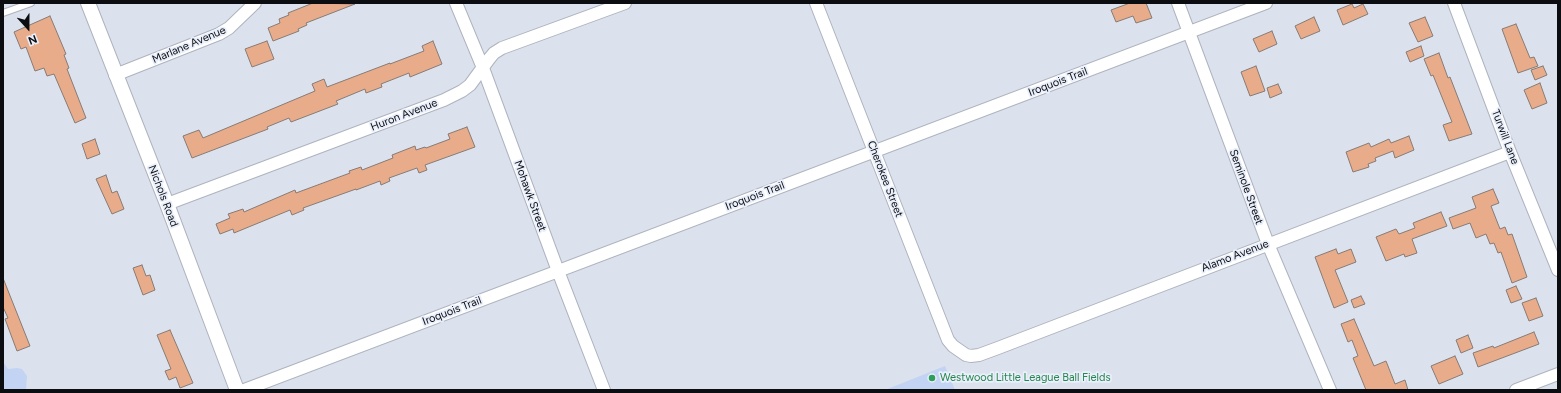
<!DOCTYPE html>
<html>
<head>
<meta charset="utf-8">
<style>
	body { margin:0 }
	#map { position:relative; width:1561px; height:393px; overflow:hidden; background:#dce2ed; font-family:Figtree,sans-serif }
	canvas { display:block }
	.frame { position:absolute; inset:0; border:4px solid #0b0d10; pointer-events:none }
	.north { position:absolute; left:8px; top:8px; width:40px; height:40px; -webkit-text-stroke:3px #e9effb; paint-order:stroke; rotate:159deg; font-size:11px; font-weight:700; line-height:16px; text-align:center; color:#0b0d10 }
	.north::after { content:''; display:block; margin:auto; width:14px; height:18px; background:#0b0d10; clip-path:polygon(50% 0,100% 100%,50% 72%,0 100%) }
</style>
</head>
<body>
<div id="map">
<canvas width="1561" height="393"></canvas>
<div class="frame"></div>
<div class="north">N</div>
</div>
<script>
const c = document.querySelector('canvas').getContext('2d');
c.lineJoin = 'round';
function paint(path, color) { c.fillStyle = color; c.fill(path, 'evenodd'); }
const toPath = rows => new Path2D(rows.map(r => 'M' + r).join(''));
function trace(path, color, width, dash) { c.strokeStyle = color; c.lineWidth = width; c.lineCap = dash ? 'butt' : 'round'; c.setLineDash(dash || []); c.stroke(path); }
function write(font, color, halo, rows, align = 'center') {
  c.font = font + ' Figtree,sans-serif'; c.lineWidth = 3.5; c.setLineDash([]); c.textBaseline = 'middle'; c.strokeStyle = halo; c.fillStyle = color; for (const [text, x, y, turn = 0] of rows) {
    c.save(); c.translate(x, y); c.rotate((+turn || 0) * Math.PI / 180); c.textAlign = isNaN(turn) ? turn : align; if (halo) c.strokeText(text, 0, 0); c.fillText(text, 0, 0); c.restore();
  }
}
const green = toPath([
	[3,362,8,369,17,368,22,369,27,376,26,390,3,390],
	[945,366,955,390,885,390]
]);
const building = toPath([
	[313,3,355,4,306,23,307,25,298,29,299,31,273,41,268,28,280,23,279,19,289,15,288,13,313,3],
	[1130,3,1146,3,1152,18,1136,23,1133,16,1116,22,1111,10,1130,3],
	[1352,4,1354,8,1363,4,1368,14,1343,25,1337,10,1352,4],
	[50,16,66,54,64,55,69,68,67,69,86,118,75,123,54,74,47,76,44,68,35,71,26,47,21,49,14,32,50,16],
	[1314,17,1320,31,1301,39,1295,26,1314,17],
	[1425,17,1433,36,1418,42,1409,23,1425,17],
	[1516,24,1530,58,1534,57,1538,66,1518,73,1502,29,1516,24],
	[1272,31,1277,44,1259,52,1253,39,1272,31],
	[267,41,274,59,252,67,245,49,267,41],
	[433,41,442,64,410,77,409,73,381,84,382,87,366,93,365,89,336,101,338,104,291,122,289,118,267,127,268,129,192,158,183,136,199,130,203,138,315,91,312,84,324,79,327,87,390,63,390,64,424,51,422,46,433,41],
	[1421,46,1424,56,1410,62,1406,52,1421,46],
	[1439,53,1448,78,1450,77,1472,134,1449,141,1443,125,1452,122,1433,75,1431,76,1424,59,1439,53],
	[1256,66,1265,91,1250,96,1241,72,1256,66],
	[1543,66,1547,75,1535,80,1531,70,1543,66],
	[1540,83,1547,103,1532,109,1524,90,1540,83],
	[1278,84,1282,93,1270,98,1267,88,1278,84],
	[467,127,475,147,425,165,427,170,419,173,417,168,389,178,390,181,381,185,380,181,356,190,356,189,303,208,304,210,292,215,290,210,234,233,233,229,220,234,216,224,230,218,228,214,243,209,244,212,295,190,296,193,350,173,349,171,361,167,362,170,393,158,392,155,415,146,416,150,425,147,426,148,450,139,448,134,467,127],
	[1409,136,1414,150,1395,158,1393,151,1375,158,1376,161,1368,164,1369,167,1353,172,1346,152,1369,143,1371,147,1389,139,1391,143,1409,136],
	[95,139,100,154,87,159,82,144,95,139],
	[106,175,112,193,117,191,124,209,112,214,96,179,106,175],
	[1493,189,1499,203,1491,206,1500,229,1505,227,1508,235,1512,234,1527,277,1512,283,1501,252,1498,253,1494,243,1490,244,1486,234,1476,238,1470,223,1453,229,1449,218,1476,208,1472,197,1493,189],
	[1441,212,1447,226,1412,239,1417,253,1405,257,1404,254,1386,261,1376,237,1396,229,1399,234,1415,228,1413,223,1441,212],
	[1336,249,1338,254,1351,249,1356,262,1335,270,1348,302,1334,308,1315,257,1336,249],
	[142,265,146,276,150,275,155,290,143,295,133,268,142,265],
	[3,278,30,346,17,351,5,319,8,318,3,307,3,278],
	[1516,286,1522,299,1511,303,1506,290,1516,286],
	[1361,296,1365,304,1354,308,1351,300,1361,296],
	[1536,298,1543,316,1529,321,1522,303,1536,298],
	[1354,319,1374,366,1386,361,1395,384,1405,380,1408,390,1366,390,1353,358,1358,356,1352,340,1348,342,1341,324,1354,319],
	[170,330,193,383,180,388,176,377,169,380,165,371,171,369,157,335,170,330],
	[1534,332,1539,344,1478,367,1473,353,1493,346,1494,348,1534,332],
	[1468,335,1473,348,1461,353,1456,340,1468,335],
	[1455,356,1463,374,1439,384,1431,366,1455,356]
]);
const service = toPath([
	[3,13,31,3]
]);
const minor = toPath([
	[456,3,483,68,558,271,604,390],
	[816,3,948,340,953,346,966,355,971,356,979,355,998,348,1510,152],
	[1178,3,1268,244,1330,390],
	[1454,3,1510,152,1558,270],
	[115,75,219,34,229,28,255,3],
	[167,204,444,100,462,91,470,85,489,59,494,53,502,48,625,3],
	[244,390,1266,3],
	[1516,390,1558,374]
]);
const tertiary = toPath([
	[88,3,167,204,237,390]
]);
const markers = [
	[932,378,4,"#2e9e5b"]
];
const streetNames = [
	["Marlane Avenue",189,45,-23],
	["Iroquois Trail",1058,82,-21],
	["Huron Avenue",404,115,-21],
	["Turwill Lane",1505,137,69],
	["Cherokee Street",885,179,69],
	["Seminole Street",1246,187,70],
	["Nichols Road",163,196,69],
	["Mohawk Street",530,196,70],
	["Iroquois Trail",755,196,-21],
	["Alamo Avenue",1235,256,-21],
	["Iroquois Trail",452,311,-21]
];
const leisureNames = [
	["Westwood Little League Ball Fields",940,378]
];
paint(green, '#c2d3f4');
paint(building, '#e9ac8b');
trace(building, '#867a74', 1);
trace(service, '#aeb3be', 8);
trace(minor, '#aeb3be', 14);
trace(tertiary, '#aeb3be', 16);
trace(service, '#fff', 6);
trace(minor, '#fff', 12);
trace(tertiary, '#fff', 14);
for (const [x, y, r, color] of markers) { const dot = new Path2D(); dot.arc(x, y, r, 0, 2 * Math.PI); c.fillStyle = color; c.fill(dot); trace(dot, '#e9effb', 1.5); }
write('11px', '#0b0d10', '#e9effb', streetNames);
write('11px', '#27864d', '#e9effb', leisureNames, 'left');
</script>
</body>
</html>
